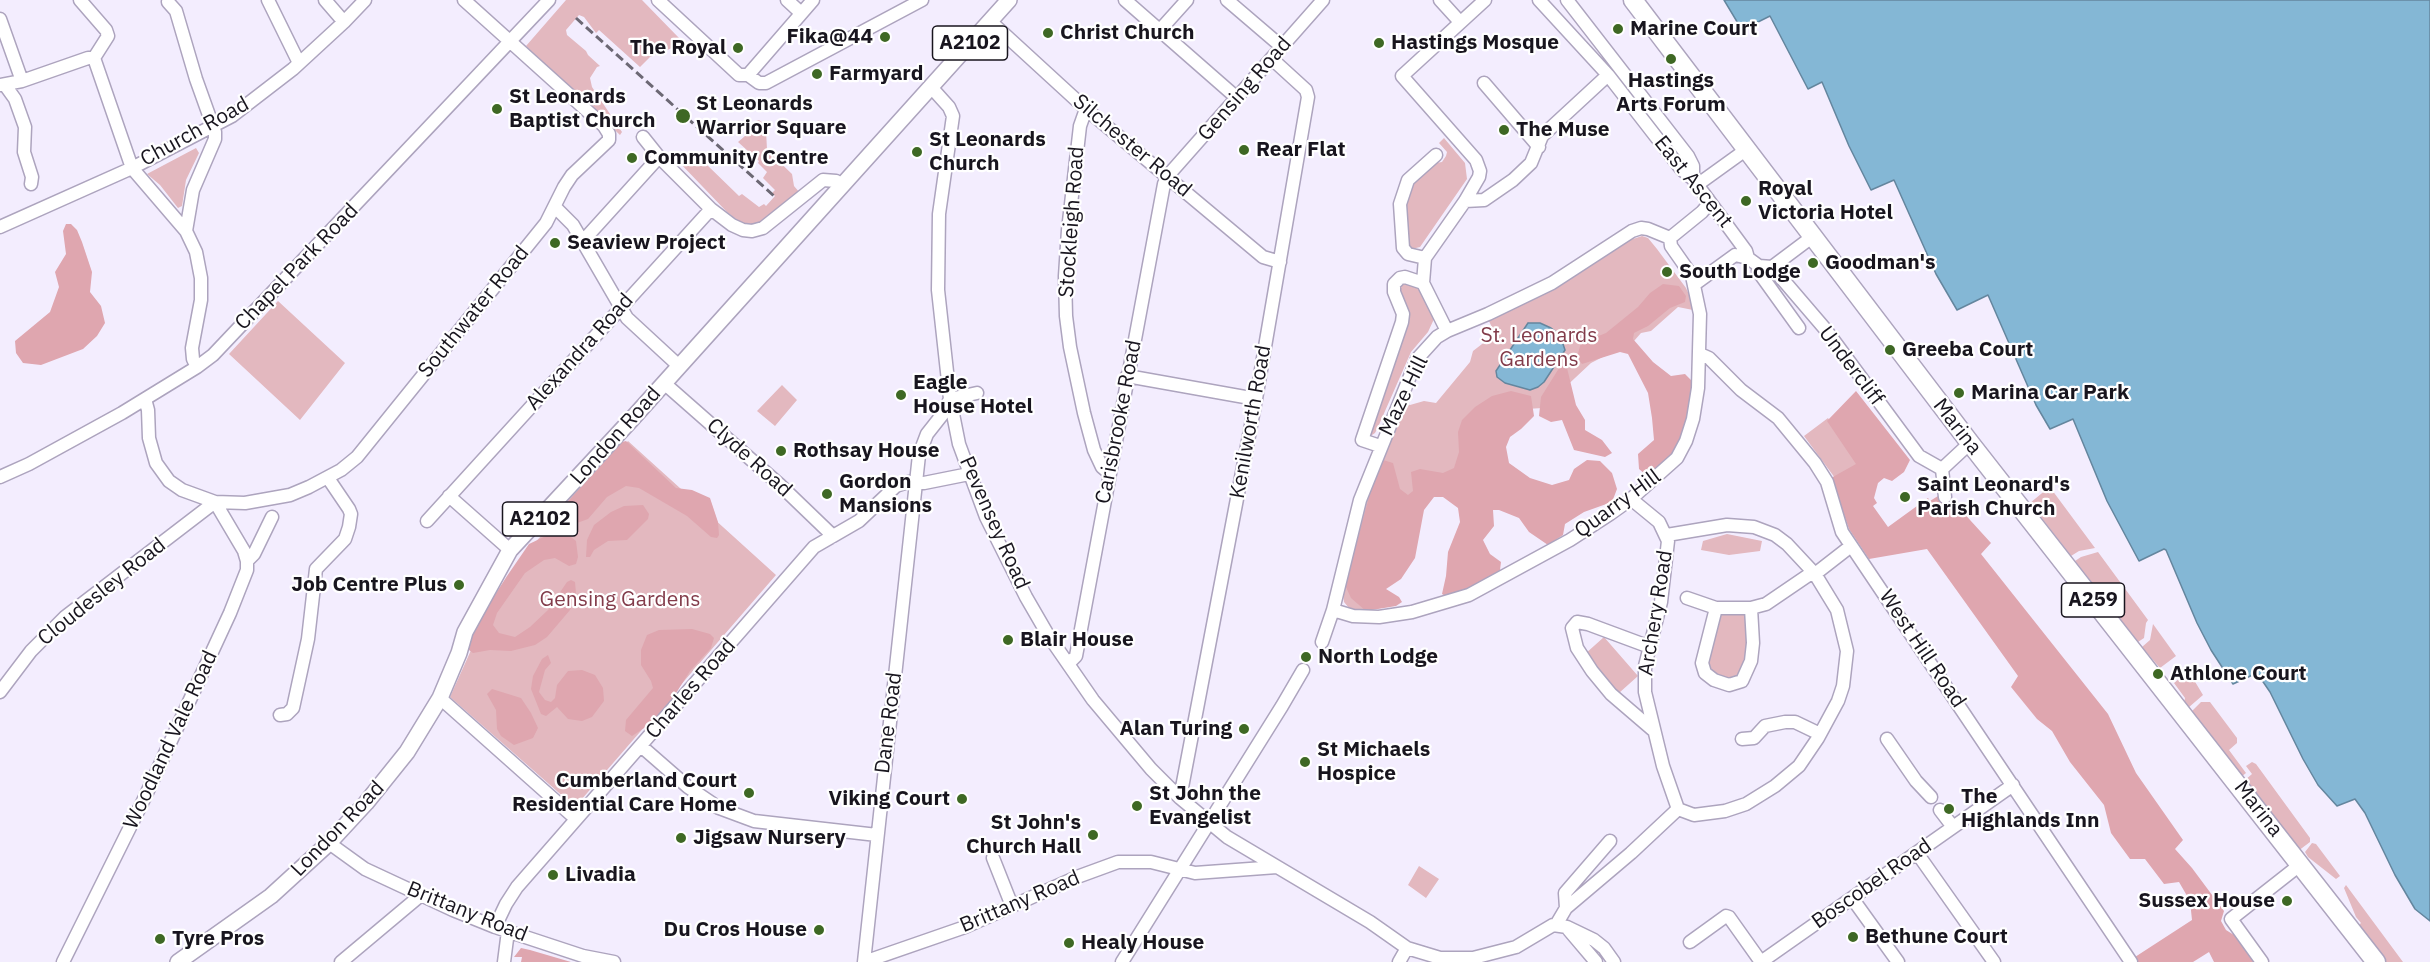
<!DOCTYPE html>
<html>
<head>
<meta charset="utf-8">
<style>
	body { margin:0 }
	canvas { display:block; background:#f3edfe }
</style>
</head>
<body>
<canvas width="2430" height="962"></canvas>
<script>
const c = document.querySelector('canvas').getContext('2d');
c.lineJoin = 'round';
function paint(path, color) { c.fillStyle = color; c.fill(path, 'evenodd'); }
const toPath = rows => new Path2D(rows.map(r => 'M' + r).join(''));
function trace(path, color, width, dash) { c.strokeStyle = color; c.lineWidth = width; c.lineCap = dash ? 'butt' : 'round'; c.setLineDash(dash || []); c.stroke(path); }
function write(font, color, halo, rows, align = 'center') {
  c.font = font + ' "IBM Plex Sans",sans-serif'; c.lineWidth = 4.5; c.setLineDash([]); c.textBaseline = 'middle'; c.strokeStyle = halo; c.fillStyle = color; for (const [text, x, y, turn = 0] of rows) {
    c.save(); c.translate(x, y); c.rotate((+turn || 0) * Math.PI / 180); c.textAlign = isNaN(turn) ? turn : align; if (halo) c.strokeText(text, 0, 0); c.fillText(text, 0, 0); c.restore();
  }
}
const green = toPath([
	[566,0,642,0,680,39,672,48,650,57,640,67,599,30,596,33,584,17,579,15,566,30,567,35,586,51,588,55,600,66,597,67,590,78,592,87,622,132,620,135,526,46],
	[759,120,763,123,766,129,767,150,792,174,794,186,800,193,758,224,750,226,740,222,727,212,677,160,683,155,695,161,704,162,739,196,742,194,759,207,764,204,766,206,775,196,772,193,775,190,763,178,767,172,758,163,759,161,738,142,752,130,756,121],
	[1444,138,1465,163,1467,179,1420,247,1412,249,1409,247,1406,207,1408,193,1411,183,1430,164,1442,162,1446,156,1447,152,1439,143],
	[196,148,199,153,186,180,182,206,178,208,160,185,147,174],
	[1642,236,1648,238,1657,249,1686,288,1691,299,1693,310,1678,307,1651,331,1641,333,1634,341,1591,363,1543,408,1526,409,1495,444,1436,480,1367,611,1349,608,1344,602,1343,594,1368,493,1405,403,1410,405,1424,401,1436,403,1470,362,1473,351,1495,334,1489,321,1540,296,1621,243],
	[1403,280,1416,283,1434,319,1428,332,1411,352,1378,427,1375,433,1369,437,1406,321,1396,289],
	[278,301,345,363,300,420,229,354],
	[782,385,797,400,775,426,757,411],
	[1828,418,1858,464,1838,482,1804,436],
	[628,441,776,575,575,807,450,697,476,639,530,548],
	[2047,489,2052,490,2095,548,2079,551,2071,556,2030,503],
	[1727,534,1762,541,1760,551,1729,555,1701,550,1703,541],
	[2098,552,2148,620,2146,623,2144,638,2138,642,2075,561,2081,557],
	[1728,612,1737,612,1747,616,1750,627,1743,674,1732,681,1711,673,1707,666,1718,617],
	[2153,624,2176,656,2160,668,2142,647,2150,640],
	[1604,637,1638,676,1619,693,1585,654],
	[2186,673,2191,675,2203,695,2188,708,2184,703,2185,698,2174,683],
	[2201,702,2210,702,2237,738,2237,743,2229,750,2246,773,2241,777,2192,711],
	[2252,762,2256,764,2310,838,2310,842,2298,851,2245,780,2252,774,2246,766],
	[2312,843,2316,844,2340,876,2336,879,2308,857,2305,852],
	[1419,866,1439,879,1426,898,1408,885],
	[2346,885,2403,962,2386,962,2358,926,2361,923,2356,917,2344,888]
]);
const forest = toPath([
	[66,224,71,224,77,230,82,242,92,272,90,292,101,306,105,323,97,336,83,349,41,365,23,363,16,353,15,341,50,312,59,287,55,272,66,254,63,231],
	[1663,284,1679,286,1686,296,1685,302,1670,308,1648,326,1634,333,1633,339,1653,362,1671,376,1685,374,1694,383,1692,411,1683,439,1668,461,1646,475,1639,469,1638,454,1654,440,1652,418,1648,393,1628,354,1620,352,1582,364,1577,357,1581,343,1606,333,1638,307,1650,293],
	[1561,365,1567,368,1576,405,1585,420,1585,430,1602,440,1612,453,1605,457,1574,450,1562,420,1551,422,1539,416,1541,397],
	[1511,391,1531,396,1534,416,1521,429,1510,437,1506,447,1509,463,1530,478,1552,485,1569,480,1574,469,1587,460,1600,461,1612,473,1617,489,1612,502,1584,512,1565,524,1563,535,1548,545,1529,532,1519,518,1499,510,1493,510,1494,526,1483,540,1490,554,1501,562,1500,570,1480,584,1447,597,1442,594,1446,576,1448,552,1460,522,1458,508,1443,497,1434,497,1424,510,1415,558,1401,579,1386,589,1399,597,1402,602,1396,606,1366,611,1351,598,1345,585,1372,486,1383,460,1393,463,1400,489,1408,495,1413,491,1411,472,1420,469,1443,473,1454,468,1459,452,1458,432,1462,420,1475,407,1492,396],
	[1856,391,1910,460,1904,472,1892,481,1884,478,1878,483,1874,498,1877,503,1873,506,1888,527,1928,498,1930,501,1938,496,1950,498,1991,543,1981,554,2108,714,2136,773,2183,840,2175,849,2192,868,2224,911,2221,921,2226,930,2234,935,2254,962,2214,962,2209,952,2193,962,2138,962,2135,957,2192,920,2190,901,2179,882,2164,884,2145,859,2130,859,2111,833,2104,805,2070,762,2052,731,2037,719,2011,687,2018,676,1927,549,1869,559,1849,529,1831,478,1856,464,1827,421],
	[626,441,676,488,692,490,710,498,718,522,719,535,717,538,711,537,687,516,639,488,626,486,607,497,588,519,566,527,559,523,556,514,622,442],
	[643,505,649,514,648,519,627,540,608,541,594,550,590,557,586,557,587,540,594,525,611,512,624,506],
	[548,535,571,537,576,541,578,557,576,564,569,566,555,558,544,560,525,573,497,613,493,625,499,633,515,637,530,627,548,610,567,582,571,580,575,582,576,593,570,610,547,637,535,645,511,651,490,650,473,653,469,650,468,644,480,618,507,576,529,544],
	[692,629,710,634,714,638,711,648,690,671,673,698,650,724,632,736,625,731,626,720,653,688,651,681,641,665,641,650,647,635,659,630],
	[548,655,551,663,545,670,539,692,545,700,551,702,555,698,557,685,568,671,582,670,595,675,603,688,604,701,592,717,582,721,568,719,557,707,546,716,541,714,531,689,533,676,542,659],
	[492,689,521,698,531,713,538,728,533,738,514,745,501,736,497,729,496,710,487,694],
	[521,948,530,950,571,962,521,962,522,957,514,957]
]);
const water = toPath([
	[1724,0,2430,0,2430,921,2415,909,2395,875,2365,813,2355,799,2337,806,2318,785,2303,759,2270,692,2257,673,2233,684,2211,650,2197,623,2166,550,2164,549,2139,561,2107,501,2073,419,2050,429,2036,405,1988,295,1957,310,1936,274,1894,180,1871,190,1849,146,1822,82,1808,89,1770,16,1742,30,1724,0],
	[1528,323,1540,323,1551,328,1560,335,1565,350,1544,382,1538,387,1530,390,1505,383,1497,377,1496,371,1528,323]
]);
const minor = toPath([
	[80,0,106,30,108,36,94,58],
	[268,0,299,63],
	[325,0,344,22],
	[658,0,739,75,748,75],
	[787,0,801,13],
	[1125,0,1237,98],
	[1227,0,1282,47],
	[1440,0,1460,22],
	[1539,0,1608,75,1681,169,1693,179,1746,251,1748,258],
	[1567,0,1688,156,1693,166,1693,179],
	[168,2,176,11,196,79,215,132,215,139,193,190,186,231,196,252,201,278,201,300,192,348,193,359,197,367],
	[0,19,22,81],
	[990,21,1086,109,1263,257,1280,262],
	[1160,30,1187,0],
	[748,75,759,83,766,83,922,0],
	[748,75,813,0],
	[1484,83,1539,147],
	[0,85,22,81,88,58,94,58,132,168,186,231],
	[5,85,15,99,25,127,24,152,32,177,31,184],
	[931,87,949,107,953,116,939,214,938,290,950,399,959,444,986,517,1026,597,1048,635,1093,700,1151,769,1180,798,1227,837,1370,922,1407,948,1440,958,1473,958,1516,947,1553,925,1567,927,1594,940,1604,948,1614,962],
	[1086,109,1080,126,1068,230,1065,276,1066,316,1070,347,1084,413,1094,450,1102,467,1109,473],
	[643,137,659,157,711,209,732,225,743,230,752,231,763,228,823,180,836,181,843,186],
	[1697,185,1747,149],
	[1465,201,1484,200,1513,180,1531,163,1542,136,1608,75],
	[555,207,573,225,627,318,679,366],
	[0,227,132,168,232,116,293,69,344,22,365,0],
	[1670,238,1702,212,1707,206,1708,199],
	[582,242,659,157],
	[1425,258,1408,254,1403,248,1400,204,1408,180,1436,155],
	[1759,266,1772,267,1826,330,1919,456,1942,469],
	[1772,267,1812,237],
	[1695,284,1735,255,1748,258,1759,266,1758,271,1799,328],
	[1447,331,1423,283,1425,258,1465,201,1479,177,1480,171,1476,160,1402,76,1485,0],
	[1700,354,1709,358,1741,390,1778,418,1815,463,1827,482,1842,532,2131,962],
	[1127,376,1256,399],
	[664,383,780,485,833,536],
	[145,399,148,410,149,438,156,463,169,481,182,490,215,502,245,503,290,495,309,487,341,470,357,457,546,223,564,187,572,175,609,140,609,134,604,126,464,0],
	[1380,446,1362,440,1402,322,1403,314,1394,292,1394,284,1400,278,1405,277,1423,283],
	[0,477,29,464,122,413,197,367,213,355,549,0],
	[449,496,510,550],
	[1945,497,1942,469,1970,443],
	[1631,499,1659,522,1668,541,1661,602,1645,666,1645,692,1663,766,1678,809,1694,815,1725,811,1746,804,1775,786,1799,766,1818,738,1838,701,1843,686,1847,651,1837,610,1815,574,1787,544,1775,535,1754,527,1727,525,1667,535],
	[215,502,244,551,247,561],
	[427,521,711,209],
	[1815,574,1851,546],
	[1687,598,1716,608,1751,608,1766,604,1813,572],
	[1716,608,1702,663,1705,673,1714,680,1729,685,1742,681,1751,661,1753,643,1751,608],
	[1333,610,1353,616,1379,617,1412,612,1469,595,1570,540,1610,514,1631,499,1677,458,1686,441,1693,419,1698,388,1700,314,1692,276,1671,246,1670,238],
	[1322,642,1333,610,1360,500,1417,359,1437,337,1447,331,1488,314,1552,283,1632,231,1641,228,1648,229,1670,238],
	[1650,647,1588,624,1577,622,1572,628,1577,648,1592,671,1611,694,1653,730],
	[1068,664,1076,656,1164,184,1172,171,1323,0],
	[0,692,31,651,65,617,215,502],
	[440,698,576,819],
	[280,715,287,714,293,708,308,639,316,569,345,539,349,527,351,514,349,509,328,478],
	[1742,739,1754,738,1765,726,1785,722,1795,722,1820,734],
	[1887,739,1916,781,1931,797],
	[641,746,688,787,719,808,754,821,877,835],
	[1180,798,1256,399,1308,97,1306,90,1272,59],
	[1940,810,1953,827],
	[329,843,365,869,453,910,495,927,583,956,614,962],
	[1917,853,1994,962],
	[993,858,1012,906],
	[1852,898,1898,962],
	[1566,908,1565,893,1610,841],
	[1556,925,1566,908,1631,853,1678,809],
	[495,927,506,904,517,887,814,547,859,521,896,486,908,482,924,483,969,474],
	[1568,929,1596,962],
	[1690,942,1726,916,1729,917,1761,962],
	[63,962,145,797,230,613,247,570,247,561,254,554,272,517],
	[341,962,421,895],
	[504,962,508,931],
	[864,962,919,455,927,434,942,415,950,399,977,393],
	[864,962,965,927,1077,877,1118,862,1151,862,1195,873,1277,867],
	[1122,962,1282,706,1303,670],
	[1399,962,1407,948],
	[1761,962,2013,785],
	[2262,962,2231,919,2301,864]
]);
const major = toPath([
	[178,962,271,896,329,843,366,803,407,752,440,698,459,653,465,632,510,550,631,420,1009,0]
]);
const highway = toPath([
	[1633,0,1970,443,2376,962]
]);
const rail = toPath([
	[576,18,774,196]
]);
const markers = [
	[1618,29,6,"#3e6824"],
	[1048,33,6,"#3e6824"],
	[885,37,6,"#3e6824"],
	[1379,43,6,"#3e6824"],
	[738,48,6,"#3e6824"],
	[1671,59,6,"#3e6824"],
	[817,74,6,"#3e6824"],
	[497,109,6,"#3e6824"],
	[683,116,8,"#3e6824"],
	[1504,130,6,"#3e6824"],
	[1244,150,6,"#3e6824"],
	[917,152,6,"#3e6824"],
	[632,158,6,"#3e6824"],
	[1746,201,6,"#3e6824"],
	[555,243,6,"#3e6824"],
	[1813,263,6,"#3e6824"],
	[1667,272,6,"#3e6824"],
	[1890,350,6,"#3e6824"],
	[1959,393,6,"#3e6824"],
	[901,395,6,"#3e6824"],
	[781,451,6,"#3e6824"],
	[827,494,6,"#3e6824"],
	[1905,497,6,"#3e6824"],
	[459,585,6,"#3e6824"],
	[1008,640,6,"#3e6824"],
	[1306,657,6,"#3e6824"],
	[2158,674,6,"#3e6824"],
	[1244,729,6,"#3e6824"],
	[1305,762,6,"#3e6824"],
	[749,793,6,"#3e6824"],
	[962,799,6,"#3e6824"],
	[1137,806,6,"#3e6824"],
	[1949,809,6,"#3e6824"],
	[1093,835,6,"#3e6824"],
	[681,838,6,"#3e6824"],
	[553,875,6,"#3e6824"],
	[2287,901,6,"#3e6824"],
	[819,930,6,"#3e6824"],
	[1853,937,6,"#3e6824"],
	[160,939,6,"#3e6824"],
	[1069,943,6,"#3e6824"]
];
const shields = [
	[970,43,75],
	[540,519,75],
	[2093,600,63]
];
const shieldNames = [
	["A2102",970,43],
	["A2102",540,519],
	["A259",2093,600]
];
const poiNames = [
	["Marine Court",1630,29],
	["Christ Church",1060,33],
	["Fika@44",873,37,"right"],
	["Hastings Mosque",1391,43],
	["The Royal",726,48,"right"],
	["Farmyard",829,74],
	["Hastings",1671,81,"center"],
	["Arts Forum",1671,105,"center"],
	["St Leonards",509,97],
	["Baptist Church",509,121],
	["St Leonards",696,104],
	["Warrior Square",696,128],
	["The Muse",1516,130],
	["St Leonards",929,140],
	["Church",929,164],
	["Rear Flat",1256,150],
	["Community Centre",644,158],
	["Royal",1758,189],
	["Victoria Hotel",1758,213],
	["Seaview Project",567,243],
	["Goodman's",1825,263],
	["South Lodge",1679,272],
	["Greeba Court",1902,350],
	["Eagle",913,383],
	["House Hotel",913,407],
	["Marina Car Park",1971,393],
	["Rothsay House",793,451],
	["Gordon",839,482],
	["Mansions",839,506],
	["Saint Leonard's",1917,485],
	["Parish Church",1917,509],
	["Job Centre Plus",447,585,"right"],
	["Blair House",1020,640],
	["North Lodge",1318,657],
	["Athlone Court",2170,674],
	["Alan Turing",1232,729,"right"],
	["St Michaels",1317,750],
	["Hospice",1317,774],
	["Cumberland Court",737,781,"right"],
	["Residential Care Home",737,805,"right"],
	["St John the",1149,794],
	["Evangelist",1149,818],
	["The",1961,797],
	["Highlands Inn",1961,821],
	["Viking Court",950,799,"right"],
	["St John's",1081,823,"right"],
	["Church Hall",1081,847,"right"],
	["Jigsaw Nursery",693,838],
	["Livadia",565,875],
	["Sussex House",2275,901,"right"],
	["Du Cros House",807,930,"right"],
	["Bethune Court",1865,937],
	["Tyre Pros",172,939],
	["Healy House",1081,943]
];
const streetNames = [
	["Gensing Road",1245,89,-49],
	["Church Road",195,132,-29],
	["Silchester Road",1132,146,40],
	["East Ascent",1693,182,51],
	["Stockleigh Road",1072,222,-86],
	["Chapel Park Road",297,267,-46],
	["Southwater Road",474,312,-51],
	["Alexandra Road",580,352,-48],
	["Undercliff",1851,366,53],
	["Maze Hill",1404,396,-64],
	["Carisbrooke Road",1119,422,-79],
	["Kenilworth Road",1251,422,-80],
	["Marina",1957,427,52],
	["London Road",616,436,-48],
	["Clyde Road",749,458,42],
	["Quarry Hill",1618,504,-36],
	["Pevensey Road",994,523,66],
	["Cloudesley Road",102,592,-39],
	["Archery Road",1656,613,-81],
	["West Hill Road",1922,649,56],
	["Charles Road",691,689,-49],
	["Dane Road",889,723,-83],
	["Woodland Vale Road",171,740,-65],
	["Marina",2258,809,52],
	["London Road",338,829,-46],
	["Boscobel Road",1872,884,-35],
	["Brittany Road",1020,902,-23],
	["Brittany Road",467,912,22]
];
const parkNames = [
	["St. Leonards",1539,336],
	["Gardens",1539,360],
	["Gensing Gardens",620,600]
];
paint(green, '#e3b8bf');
paint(forest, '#dfa6af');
paint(water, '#84b7d5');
trace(water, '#64869e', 1.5);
trace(minor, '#ada4be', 15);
trace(major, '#ada4be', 18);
trace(highway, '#ada4be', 21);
trace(minor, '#fff', 12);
trace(major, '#fff', 15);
trace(highway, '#fff', 18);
trace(rail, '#6c6874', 3, [9, 4.5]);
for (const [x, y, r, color] of markers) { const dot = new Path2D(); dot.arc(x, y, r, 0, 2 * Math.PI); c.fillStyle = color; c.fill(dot); trace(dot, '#fff', 2); }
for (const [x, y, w] of shields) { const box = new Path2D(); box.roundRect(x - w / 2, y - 17, w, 34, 4.5); c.fillStyle = '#fff'; c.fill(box); trace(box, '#18151e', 1.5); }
write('bold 20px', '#18151e', null, shieldNames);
write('bold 21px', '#18151e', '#fff', poiNames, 'left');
write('21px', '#18151e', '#fff', streetNames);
write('21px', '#823b4a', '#fff', parkNames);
</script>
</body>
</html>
